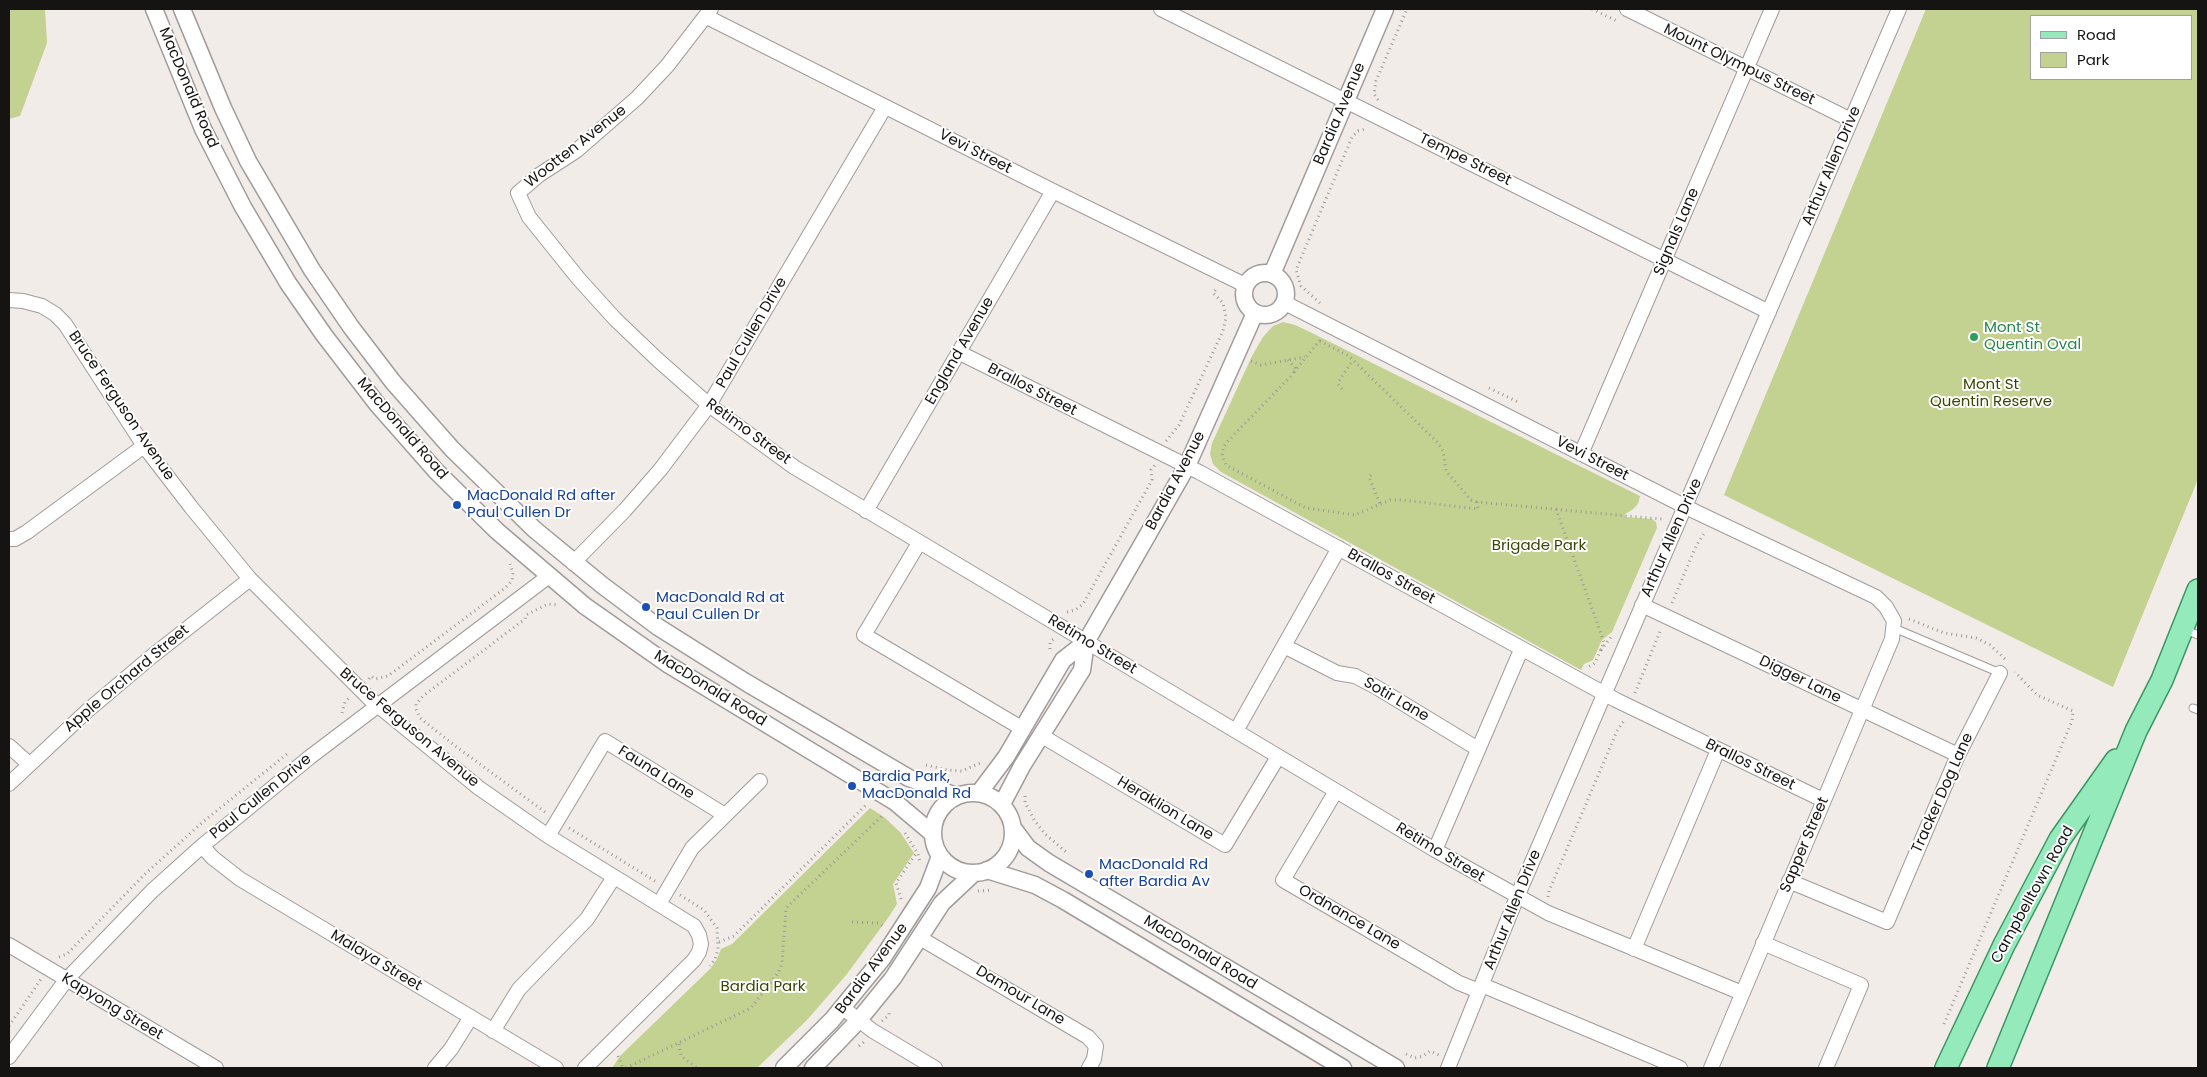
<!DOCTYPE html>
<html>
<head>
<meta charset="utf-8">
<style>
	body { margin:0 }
	#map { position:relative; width:2207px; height:1077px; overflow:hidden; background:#f2ece9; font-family:Poppins,sans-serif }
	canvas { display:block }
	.frame { position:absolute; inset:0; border:10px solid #161413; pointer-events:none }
	.legend { position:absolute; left:2030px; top:15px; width:162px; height:65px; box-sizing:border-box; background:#fff; border:1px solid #a2a1a1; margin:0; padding:6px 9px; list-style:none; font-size:15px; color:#161413 }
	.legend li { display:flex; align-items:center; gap:10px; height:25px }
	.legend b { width:25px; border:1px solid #a2a1a1 }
</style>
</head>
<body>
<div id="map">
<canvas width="2207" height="1077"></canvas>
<div class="frame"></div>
<ul class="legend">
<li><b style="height:6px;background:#95eabb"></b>Road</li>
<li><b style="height:14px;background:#c3d191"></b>Park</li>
</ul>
</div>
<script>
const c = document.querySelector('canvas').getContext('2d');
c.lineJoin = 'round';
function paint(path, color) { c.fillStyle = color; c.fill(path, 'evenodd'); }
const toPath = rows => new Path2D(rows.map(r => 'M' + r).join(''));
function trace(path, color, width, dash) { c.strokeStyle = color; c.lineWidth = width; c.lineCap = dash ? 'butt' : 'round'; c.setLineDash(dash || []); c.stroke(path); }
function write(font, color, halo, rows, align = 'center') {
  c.font = font + ' Poppins,sans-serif'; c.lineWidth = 4; c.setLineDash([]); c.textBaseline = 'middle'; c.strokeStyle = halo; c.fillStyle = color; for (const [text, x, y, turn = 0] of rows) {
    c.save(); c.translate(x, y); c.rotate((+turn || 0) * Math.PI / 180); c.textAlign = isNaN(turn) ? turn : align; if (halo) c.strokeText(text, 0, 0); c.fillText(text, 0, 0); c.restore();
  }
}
const green = toPath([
	[9,9,45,9,47,43,20,116,9,119],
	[1926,9,2198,9,2198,479,2113,687,1724,495],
	[2191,16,2191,79,2031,79,2031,16],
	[1283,322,1295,325,1310,332,1640,496,1638,504,1632,510,1625,514,1625,517,1652,519,1656,522,1657,528,1612,632,1602,640,1593,660,1584,664,1581,670,1221,472,1213,464,1210,454,1212,443,1252,356,1263,337,1273,326],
	[870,808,884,817,900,832,914,853,893,884,897,904,888,918,847,974,807,1020,757,1068,612,1068,620,1056,711,968,717,959,721,949,732,944]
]);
const path = toPath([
	[1592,9,1617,21],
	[1378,100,1374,94,1376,81,1407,9],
	[1320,303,1301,286,1296,270,1352,137,1358,131,1365,129],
	[1320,341,1349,356,1438,443,1443,451,1446,471,1471,500,1477,502],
	[1288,360,1295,368,1293,374,1227,442,1223,448,1222,456,1226,465,1306,508,1355,515,1390,500,1403,500,1478,509,1477,502,1649,518,1662,519,1662,521],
	[1251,361,1261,365,1305,357],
	[1294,372,1320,340],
	[1489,388,1518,402],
	[1342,389,1338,384,1340,379,1353,360],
	[1166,441,1179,425,1223,331,1226,317,1223,303,1213,293,1217,288],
	[1371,475,1369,477,1380,504],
	[1556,509,1604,642,1595,663,1587,668],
	[1672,603,1696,546,1705,532],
	[1067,612,1075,610,1083,604,1152,480,1151,470,1155,465],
	[1909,619,1944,633,1976,638,1990,645,2005,659],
	[1050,649,1050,642,1055,638],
	[1601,650,1611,637],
	[369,679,371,676,375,679,388,676,505,588,512,581,513,573,510,564],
	[1635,693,1661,629],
	[342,713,345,702,350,697],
	[926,765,947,770,962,771,980,763],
	[1025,796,1025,802,1034,820,1045,834,1066,852],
	[545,812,454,745,420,718,416,709,416,704,423,696,525,619,526,615,548,604,558,605],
	[569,828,655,881],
	[905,833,918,854,920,863],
	[978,891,992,890],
	[680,895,704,910,717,928,718,949,715,959,710,966],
	[1548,897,1549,891,1617,731,1625,719],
	[901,899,896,883,917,852],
	[852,922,878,923,885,927],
	[719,942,734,936,867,804],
	[59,957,67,954,145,874,204,821,287,754],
	[882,1021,889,1015,889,1010],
	[1944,1024,2072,721,2073,711,2037,695,2015,672],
	[9,1026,41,979],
	[679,1044,681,1056,697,1068],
	[859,1046,865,1041],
	[1406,1054,1415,1058,1423,1056,1430,1051,1439,1055],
	[618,1056,623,1068],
	[626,1068,751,1008,778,973,782,964,786,908,884,814]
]);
const service = toPath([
	[1894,628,2000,673],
	[2184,629,2198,635],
	[2193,708,2198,710]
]);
const minor = toPath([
	[711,9,667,66,637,98,576,151,539,175,518,193,529,217,578,278,615,319,658,360,709,405,794,467,1435,850,1548,913,1742,993],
	[1161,9,1769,312],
	[1627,9,1851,120],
	[707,17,1053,191,1245,285],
	[9,300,23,301,42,306,55,314,65,324,144,446,191,507,250,579,370,699,479,788,548,836,694,926,699,935,701,944,699,952,694,960,585,1068],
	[1285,303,1696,512,1876,597,1886,607,1894,621,1892,639,1711,1068],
	[960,353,1199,472,1616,700,1823,800],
	[1581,454,1772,9],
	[866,511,1053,191],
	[9,539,15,539,27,532,144,446],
	[919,543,864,635,1023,729],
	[573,563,625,510,660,470,709,405,885,107],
	[1642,605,1958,755],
	[1284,646,1337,673,1355,676,1376,687,1478,749],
	[1236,731,1339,548],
	[1042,736,1225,845,1278,757],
	[9,746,29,764],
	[9,784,87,711,151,657,250,579],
	[1336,791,1283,880,1459,983,1479,991],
	[548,836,605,741,725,815],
	[202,846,213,858,240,879,556,1068],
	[1435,850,1521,650],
	[1789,881,1887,922,1958,755,2000,673],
	[659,904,692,848,760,781],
	[920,938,1088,1037,1096,1046,1094,1059,1089,1068],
	[1763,943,1861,985,1826,1068],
	[9,945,216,1068],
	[1634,949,1718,750],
	[1482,985,1680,1068],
	[843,1008,873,1031,935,1068],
	[493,1031,519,989,587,919,614,877],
	[9,1057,67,979,152,891,202,846,310,757,549,576],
	[435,1068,451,1049,471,1017],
	[1448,1068,1517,897,1899,9]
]);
const tertiary = toPath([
	[154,9,203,129,243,207,288,283,324,335,377,404,436,471,497,531,585,606,669,665,895,802,933,834],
	[182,9,223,108,248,161,312,270,351,327,393,382,452,449,534,529,602,585,658,627,747,683,909,778,956,796],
	'1244 294a21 21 0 1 1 42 0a21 21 0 1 1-42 0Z',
	[1272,274,1385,9],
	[979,793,1006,757,1063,660,1086,642,1139,550,1187,466,1255,313],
	'933 833a40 40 0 1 1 80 0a40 40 0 1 1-80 0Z',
	[1002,804,1022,766,1082,670,1086,642],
	[1013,828,1028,848,1049,863,1396,1068],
	[987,870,1035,885,1063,900,1343,1068],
	[784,1068,832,1020,882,959,928,888,940,856],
	[813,1068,858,1021,893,978,942,903,974,873]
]);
const primary = toPath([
	[1946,1068,2004,945,2060,839,2116,760],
	[1998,1068,2136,731,2162,680,2198,590]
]);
const markers = [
	[1974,337,5,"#2e9e5b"],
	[457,505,5,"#1a4fb4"],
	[646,607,5,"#1a4fb4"],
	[852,786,5,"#1a4fb4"],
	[1089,874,5,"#1a4fb4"]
];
const streetNames = [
	["Mount Olympus Street",1739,65,26],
	["MacDonald Road",188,88,67],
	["Bardia Avenue",1340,114,-67],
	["Wootten Avenue",576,147,-38],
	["Vevi Street",975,152,27],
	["Tempe Street",1465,160,26],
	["Arthur Allen Drive",1832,166,-67],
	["Signals Lane",1677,232,-67],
	["Paul Cullen Drive",752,333,-60],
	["England Avenue",960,351,-60],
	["Brallos Street",1032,390,27],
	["Bruce Ferguson Avenue",121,406,56],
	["MacDonald Road",402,429,49],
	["Retimo Street",748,432,36],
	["Vevi Street",1592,459,27],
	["Bardia Avenue",1176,481,-62],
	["Arthur Allen Drive",1672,538,-66],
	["Brallos Street",1391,577,29],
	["Retimo Street",1092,645,31],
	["Apple Orchard Street",127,679,-40],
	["Digger Lane",1800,680,26],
	["MacDonald Road",710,689,32],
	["Sotir Lane",1396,700,30],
	["Bruce Ferguson Avenue",409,728,40],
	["Brallos Street",1750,765,26],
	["Fauna Lane",656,773,32],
	["Tracker Dog Lane",1943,793,-66],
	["Paul Cullen Drive",261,797,-39],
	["Heraklion Lane",1165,809,31],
	["Sapper Street",1805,845,-67],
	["Retimo Street",1440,853,31],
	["Campbelltown Road",2033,895,-61],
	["Arthur Allen Drive",1513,910,-68],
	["Ordnance Lane",1349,918,30],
	["MacDonald Road",1200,953,31],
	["Malaya Street",376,961,31],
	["Bardia Avenue",872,969,-53],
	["Damour Lane",1020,996,31],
	["Kapyong Street",112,1007,31]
];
const leisureNames = [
	["Mont St",1984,328],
	["Quentin Oval",1984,345]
];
const parkNames = [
	["Mont St",1991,385],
	["Quentin Reserve",1991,402],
	["Brigade Park",1539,546],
	["Bardia Park",763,987]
];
const transitNames = [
	["MacDonald Rd after",467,496],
	["Paul Cullen Dr",467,513],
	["MacDonald Rd at",656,598],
	["Paul Cullen Dr",656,615],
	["Bardia Park,",862,777],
	["MacDonald Rd",862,794],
	["MacDonald Rd",1099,865],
	["after Bardia Av",1099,882]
];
paint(green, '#c3d191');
trace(service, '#a19b99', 9);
trace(minor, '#a19b99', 16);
trace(tertiary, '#a19b99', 19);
trace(primary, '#3a9663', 24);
trace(path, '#9e9997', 3, [1, 4]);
trace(service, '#fff', 7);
trace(minor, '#fff', 14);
trace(tertiary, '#fff', 16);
trace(primary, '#95eabb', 21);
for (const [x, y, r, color] of markers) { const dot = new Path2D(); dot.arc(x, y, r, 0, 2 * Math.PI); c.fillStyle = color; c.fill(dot); trace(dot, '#fff', 2); }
write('15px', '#161413', '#fff', streetNames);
write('15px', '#27864d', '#fff', leisureNames, 'left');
write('15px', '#3c4604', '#fff', parkNames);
write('15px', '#164399', '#fff', transitNames, 'left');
</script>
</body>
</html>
